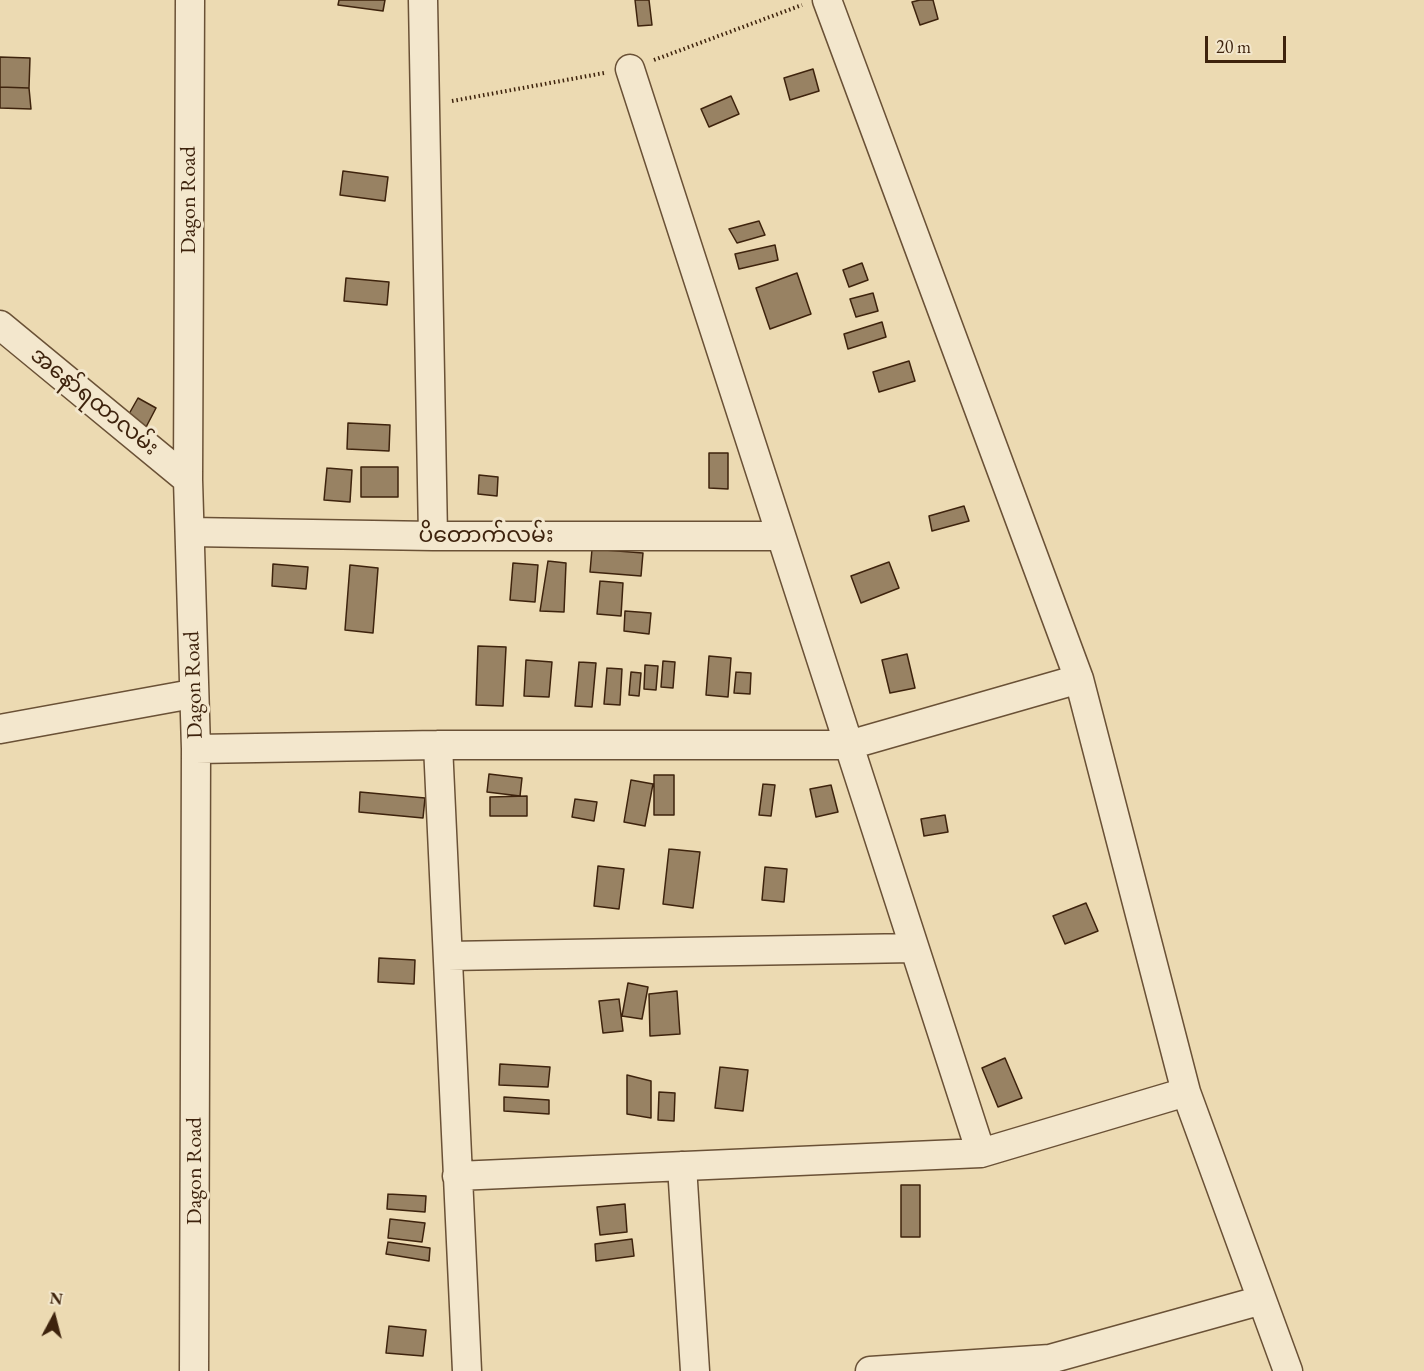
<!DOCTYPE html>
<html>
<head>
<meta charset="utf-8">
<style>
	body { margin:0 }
	#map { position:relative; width:1424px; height:1371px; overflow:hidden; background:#ecdab2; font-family:"EB Garamond",serif }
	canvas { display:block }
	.north { position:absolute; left:24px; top:1287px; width:60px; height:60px; -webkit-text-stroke:4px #f3e7cd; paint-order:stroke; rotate:7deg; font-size:16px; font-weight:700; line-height:24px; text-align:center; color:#3e230d }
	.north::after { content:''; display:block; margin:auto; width:21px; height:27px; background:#3e230d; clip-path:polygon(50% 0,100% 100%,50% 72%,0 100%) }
	.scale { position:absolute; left:1205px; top:36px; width:81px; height:27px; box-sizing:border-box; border:3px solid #3e230d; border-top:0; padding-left:8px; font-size:18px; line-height:21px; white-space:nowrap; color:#3e230d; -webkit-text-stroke:4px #f3e7cd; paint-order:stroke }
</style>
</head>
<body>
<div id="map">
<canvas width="1424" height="1371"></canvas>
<div class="north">N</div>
<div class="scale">20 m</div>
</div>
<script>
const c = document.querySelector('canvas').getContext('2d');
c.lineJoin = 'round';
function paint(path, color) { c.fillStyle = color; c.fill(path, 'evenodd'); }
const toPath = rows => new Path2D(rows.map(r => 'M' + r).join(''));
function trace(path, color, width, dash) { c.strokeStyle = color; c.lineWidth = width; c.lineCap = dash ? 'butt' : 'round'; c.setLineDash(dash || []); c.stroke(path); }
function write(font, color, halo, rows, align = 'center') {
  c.font = font + ' "EB Garamond","Noto Sans Myanmar",serif'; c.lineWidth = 6; c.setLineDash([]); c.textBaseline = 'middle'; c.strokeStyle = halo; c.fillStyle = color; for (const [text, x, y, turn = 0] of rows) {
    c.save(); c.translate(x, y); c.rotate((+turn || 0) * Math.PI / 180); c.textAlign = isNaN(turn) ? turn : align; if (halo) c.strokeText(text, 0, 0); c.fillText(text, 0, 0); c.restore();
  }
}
const building = toPath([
	[339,0,385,0,383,11,338,5,339,0],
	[635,0,649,0,652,25,638,26,635,0],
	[920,0,933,0,938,19,920,25,912,2,920,0],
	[0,57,30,58,29,88,0,87,0,57],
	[813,69,819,91,790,100,784,78,813,69],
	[0,87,29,88,31,109,0,108,0,87],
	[731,96,739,114,709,127,701,109,731,96],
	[343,171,388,177,385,201,340,195,343,171],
	[759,221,765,235,737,243,729,229,759,221],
	[775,245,778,260,739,269,735,254,775,245],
	[862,263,868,280,849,287,843,270,862,263],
	[797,273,811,314,770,329,756,288,797,273],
	[346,278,389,282,387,305,344,301,346,278],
	[873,293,878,311,856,317,850,299,873,293],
	[882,322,886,337,848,349,844,334,882,322],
	[909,361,915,381,879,392,873,372,909,361],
	[138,398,156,408,144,431,125,421,138,398],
	[348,423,390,425,389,451,347,449,348,423],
	[709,453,728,453,728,489,709,488,709,453],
	[361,467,398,467,398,497,361,497,361,467],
	[327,468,352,470,350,502,324,500,327,468],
	[479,475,498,477,497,496,478,494,479,475],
	[964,506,969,521,932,531,929,516,964,506],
	[592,549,643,553,641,576,590,572,592,549],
	[548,561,566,563,564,612,540,611,548,561],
	[889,562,899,588,861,603,851,576,889,562],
	[513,563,538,565,535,602,510,600,513,563],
	[273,564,308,567,306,589,272,586,273,564],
	[350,565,378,568,373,633,345,630,350,565],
	[600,581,623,583,621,616,597,614,600,581],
	[625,611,651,613,649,634,624,631,625,611],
	[478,646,506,647,503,706,476,705,478,646],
	[907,654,915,688,890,693,882,660,907,654],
	[709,656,731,658,728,697,706,695,709,656],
	[526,660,552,662,549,697,524,696,526,660],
	[663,661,675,662,673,688,661,687,663,661],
	[579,662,596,663,592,707,575,706,579,662],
	[645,665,658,666,656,690,644,689,645,665],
	[607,668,622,669,620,705,604,704,607,668],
	[631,672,641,673,639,696,629,695,631,672],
	[736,672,751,673,750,694,734,693,736,672],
	[489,774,522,778,520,796,487,792,489,774],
	[654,775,674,775,674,815,654,815,654,775],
	[631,780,653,784,645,826,624,822,631,780],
	[763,784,775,785,771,816,759,815,763,784],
	[831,785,838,812,816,817,810,789,831,785],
	[360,792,425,798,423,818,359,812,360,792],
	[527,796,527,816,490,816,490,797,527,796],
	[575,799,597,802,594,821,572,817,575,799],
	[945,815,948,832,924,836,921,819,945,815],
	[669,849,700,852,693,908,663,904,669,849],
	[598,866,624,869,619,909,594,906,598,866],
	[765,867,787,869,784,902,762,900,765,867],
	[1086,903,1098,931,1065,944,1053,916,1086,903],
	[379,958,415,960,414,984,378,982,379,958],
	[628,983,648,987,642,1019,622,1016,628,983],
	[677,991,680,1034,650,1036,649,994,677,991],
	[619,999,623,1031,603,1033,599,1001,619,999],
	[1005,1058,1022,1098,998,1107,982,1068,1005,1058],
	[500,1064,550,1067,548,1087,499,1085,500,1064],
	[720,1067,748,1070,743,1111,715,1108,720,1067],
	[627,1075,651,1081,651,1118,627,1114,627,1075],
	[659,1092,675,1093,674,1121,658,1120,659,1092],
	[504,1097,549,1100,549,1114,504,1111,504,1097],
	[901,1185,920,1185,920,1237,901,1237,901,1185],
	[388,1194,426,1196,425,1212,387,1209,388,1194],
	[625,1204,627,1232,600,1235,597,1207,625,1204],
	[390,1219,425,1223,422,1242,388,1238,390,1219],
	[632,1239,634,1256,596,1261,595,1244,632,1239],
	[388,1242,430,1248,429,1261,386,1254,388,1242],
	[389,1326,426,1330,423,1356,386,1353,389,1326]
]);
const path = toPath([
	[654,60,802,5],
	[452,101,604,73]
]);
const minor = toPath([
	[190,0,188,480,196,749,194,1371],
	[423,0,433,536],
	[827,0,1079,679,1186,1092,1288,1371],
	[630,69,981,1153],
	[0,325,188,480],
	[191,532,433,536,781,536],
	[0,729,192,694],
	[438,745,467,1371],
	[196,749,438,745,849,745,1079,679],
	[448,956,914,948],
	[682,1166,695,1371],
	[457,1176,981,1153,1186,1092],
	[870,1371,1050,1359,1262,1300]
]);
const streetNames = [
	["Dagon Road",189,200,-90],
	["အနော်ရထာလမ်း",94,402,39],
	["ပိတောက်လမ်း",486,536],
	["Dagon Road",194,685,-92],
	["Dagon Road",195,1171,-90]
];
paint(building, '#988263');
trace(building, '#3e230d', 1.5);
trace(minor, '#6a5136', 31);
trace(path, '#3e230d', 4, [1.5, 3]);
trace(minor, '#f3e7cd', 28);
write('22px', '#3e230d', '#f3e7cd', streetNames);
</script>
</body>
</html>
